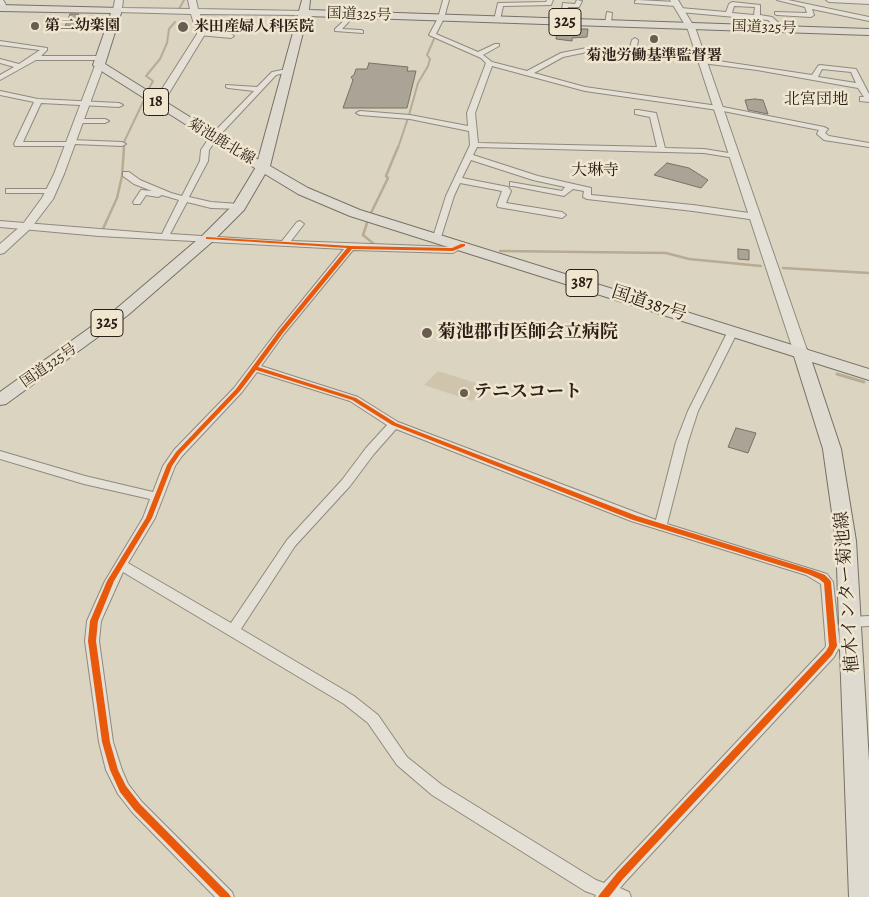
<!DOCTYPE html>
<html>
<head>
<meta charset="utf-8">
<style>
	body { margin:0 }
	canvas { display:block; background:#dbd4c1 }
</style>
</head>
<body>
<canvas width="869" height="897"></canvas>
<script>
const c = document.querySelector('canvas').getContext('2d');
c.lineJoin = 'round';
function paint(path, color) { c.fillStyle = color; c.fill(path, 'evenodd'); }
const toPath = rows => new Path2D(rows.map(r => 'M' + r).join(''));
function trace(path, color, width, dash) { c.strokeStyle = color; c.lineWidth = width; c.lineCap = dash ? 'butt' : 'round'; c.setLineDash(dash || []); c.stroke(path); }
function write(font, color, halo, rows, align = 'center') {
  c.font = font + ' Alegreya,"Noto Serif JP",serif'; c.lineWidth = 5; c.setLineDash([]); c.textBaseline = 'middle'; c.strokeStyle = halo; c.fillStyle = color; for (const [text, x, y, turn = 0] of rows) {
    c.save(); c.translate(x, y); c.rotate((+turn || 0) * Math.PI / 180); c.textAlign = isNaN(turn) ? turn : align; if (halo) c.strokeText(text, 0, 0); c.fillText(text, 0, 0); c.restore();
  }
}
const green = toPath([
	[438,371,485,386,472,401,424,385]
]);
const streamFar2 = toPath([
	[179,9,184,0],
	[147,92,153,81,146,76,160,59,167,43,169,29,175,22],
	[409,115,418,83,428,66,430,59,427,55,434,39],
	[124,148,124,142,143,102],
	[398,148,408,118]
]);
const streamFar1 = toPath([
	[371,213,388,178,386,176,398,147],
	[367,223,363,235,374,244],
	[102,231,117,198,122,176,124,147],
	[500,251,666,253,689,259,761,266],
	[783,268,869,273]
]);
const stream = toPath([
	[837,374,864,382]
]);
const building = toPath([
	[70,14,79,14,75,18,88,18,85,26,68,26,64,29,70,14],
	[579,29,588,29,587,37,572,38,572,41,556,39,557,30,579,31,579,29],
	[369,63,408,67,407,71,416,71,407,108,343,108,353,80,351,77,354,75,356,69,367,69,369,63],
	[755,99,763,100,768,114,748,110,745,100,755,99],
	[667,163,689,168,708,180,701,188,654,175,667,163],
	[738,249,749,250,749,260,738,259,738,249],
	[736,428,756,433,748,453,728,447,736,428]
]);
const minor = toPath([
	[0,0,3,0,6,5,0,10,0,0],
	[443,0,449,0,444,18,436,34,478,52,495,44,499,44,499,46,483,55,492,62,527,71,561,53,587,48,629,51,632,40,635,38,638,40,636,52,702,57,705,59,812,75,818,66,820,65,856,69,869,94,869,102,860,101,860,97,864,97,858,88,757,70,702,63,699,61,587,52,563,57,534,73,585,87,718,106,824,127,828,129,825,133,829,136,869,143,869,147,824,140,817,134,819,130,718,110,585,91,492,66,475,113,478,143,657,147,650,117,635,114,635,110,638,110,656,113,665,148,704,149,735,154,739,156,735,158,704,153,477,147,473,155,538,176,591,188,591,195,693,205,756,214,760,217,756,220,693,211,587,199,583,197,584,191,573,189,564,196,513,186,510,186,510,182,562,191,565,187,533,180,471,160,462,178,508,187,511,191,506,203,562,212,566,215,562,218,498,207,497,205,502,191,460,183,454,196,441,237,440,239,434,239,433,237,446,196,470,145,469,131,410,119,360,115,356,113,360,111,410,115,468,126,467,113,486,63,481,58,429,35,438,18,443,0],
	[822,69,851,72,856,83,818,77,822,69],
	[547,0,553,0,551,5,503,6,500,20,497,22,494,20,498,3,546,2,547,0],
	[577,0,582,1,579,7,568,7,565,22,560,23,563,3,575,4,577,0],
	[637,0,676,2,679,4,676,6,635,3,635,1,637,0],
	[777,0,788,0,869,17,869,21,812,9,814,15,811,17,777,15,775,14,775,12,807,13,805,7,777,0],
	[826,0,869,0,869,4,829,2,826,0],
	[732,2,760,5,760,15,772,17,780,24,782,29,777,30,775,26,768,20,680,12,677,10,680,8,726,12,729,4,732,2],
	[734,6,755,7,754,15,732,13,734,6],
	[607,12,612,13,611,23,608,25,605,23,607,12],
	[352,13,355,15,342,29,361,30,363,31,363,33,335,31,335,29,352,13],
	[201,32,231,34,234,36,231,38,199,35,199,33,201,32],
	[0,41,47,48,47,50,41,56,101,56,104,58,101,60,36,60,0,80,0,75,14,67,0,63,0,59,19,64,40,50,0,45,0,41],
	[287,69,290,71,289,72,276,75,218,137,209,150,208,161,189,197,211,202,239,204,243,207,242,209,211,208,187,202,170,234,282,241,297,222,300,221,304,224,291,241,452,247,463,242,467,245,453,253,353,250,284,334,261,366,358,397,398,422,656,520,676,442,688,411,728,331,733,328,738,331,698,411,688,442,667,524,827,574,833,582,840,646,834,657,626,881,620,888,629,892,631,897,595,897,596,895,585,891,432,795,397,765,368,723,344,704,123,572,101,621,99,641,113,742,122,770,128,784,142,802,232,892,234,897,215,897,132,812,118,794,106,770,99,742,85,641,87,621,105,581,143,518,150,499,84,484,0,459,0,451,85,476,153,492,163,466,174,450,234,388,278,330,344,249,99,236,0,227,0,221,162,234,179,200,162,195,158,197,146,195,140,204,134,204,133,202,141,190,152,191,134,184,123,176,123,172,129,172,140,180,171,193,182,196,200,161,201,150,211,135,254,91,228,88,226,87,226,85,257,87,272,72,287,69],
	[257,372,350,401,387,425,366,448,342,480,287,540,231,623,128,563,155,518,175,466,182,456,242,392,257,372],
	[396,429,631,521,806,575,821,584,826,646,824,649,604,883,596,880,442,785,407,757,378,715,354,696,241,629,295,546,350,486,374,454,396,429],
	[0,91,38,99,119,103,123,105,119,107,41,103,23,142,67,142,71,140,122,142,126,144,122,146,75,144,71,146,15,146,14,144,34,102,0,95,0,91],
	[76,119,105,119,109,121,105,123,79,123,75,121,76,119],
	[6,189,51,189,55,191,51,193,6,193,6,189],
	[869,616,869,626,851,627,846,626,844,622,846,618,851,617,869,616]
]);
const tertiary = toPath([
	[115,0,123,0,122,8,190,9,188,0,196,0,198,9,303,11,307,13,303,15,200,14,205,34,163,103,158,106,153,103,197,34,191,14,117,12,113,10,115,0],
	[670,0,678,0,696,30,808,353,806,356,796,356,794,353,688,30,670,0],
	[96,63,104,65,64,174,53,199,31,228,4,253,0,254,0,244,23,224,42,198,54,174,96,63]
]);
const primary = toPath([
	[0,5,121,8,122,10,105,64,270,167,268,170,258,170,95,67,93,65,111,13,0,11,0,5],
	[801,348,807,349,809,353,841,449,856,541,869,762,869,897,849,897,836,541,823,449,793,353,795,349,801,348]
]);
const trunk = toPath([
	[302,0,310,0,309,10,869,29,869,35,307,16,270,166,308,188,360,210,869,369,869,380,350,216,298,194,265,174,244,210,213,241,128,315,6,404,0,405,0,392,116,309,203,235,233,205,256,167,302,0]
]);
const cycleway = toPath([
	[206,237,351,246,452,248,461,244,465,244,465,246,453,251,352,249,283,333,258,367,356,398,396,423,637,516,812,570,825,575,830,580,831,582,837,646,832,655,623,879,609,897,598,897,600,894,617,873,826,651,829,646,824,583,819,579,808,574,633,520,392,425,352,400,256,370,240,391,180,454,172,466,152,518,114,581,98,621,96,641,110,742,118,770,126,786,140,804,229,894,231,897,220,897,134,810,120,792,110,770,102,742,88,641,90,621,107,581,146,518,167,465,176,452,236,389,279,331,347,248,208,239,206,239,206,237]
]);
const markers = [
	[35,26,5,"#695d52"],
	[183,27,6,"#695d52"],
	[654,39,5,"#695d52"],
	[427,333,6,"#695d52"],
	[464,393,5,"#695d52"]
];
const farStreetnames = [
	["国道325号",359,15,2],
	["国道325号",764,28,2],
	["菊池鹿北線",221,142,31],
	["国道325号",49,366,-35]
];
const farPoinames = [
	["第二幼楽園",45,26],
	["米田産婦人科医院",194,27],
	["菊池労働基準監督署",654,56,"center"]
];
const shields = [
	[565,22,32],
	[156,102,25],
	[582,283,32],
	[107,323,32]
];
const shieldNames = [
	["325",565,22],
	["18",156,102],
	["387",582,283],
	["325",107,323]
];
const farNeighbourhoodnames = [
	["北宮団地",816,100]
];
const farQuarternames = [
	["大琳寺",595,171]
];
const streetNames = [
	["国道387号",649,304,18],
	["植木インター菊池線",848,592,-94]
];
const poiNames = [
	["菊池郡市医師会立病院",438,333],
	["テニスコート",474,393]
];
paint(green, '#cfc5ac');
trace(streamFar2, '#b7ab94', 2);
trace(streamFar1, '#b7ab94', 2.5);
trace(stream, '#b7ab94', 3);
paint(building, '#aaa497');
trace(building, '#777167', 1);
trace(minor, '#8f897e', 2);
trace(tertiary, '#8f897e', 2);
trace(primary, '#777167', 2);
trace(trunk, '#777167', 2);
paint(minor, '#e4e0d6');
paint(tertiary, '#e4e0d6');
paint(primary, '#dedacf');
paint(trunk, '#dedacf');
paint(cycleway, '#e8590c');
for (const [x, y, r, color] of markers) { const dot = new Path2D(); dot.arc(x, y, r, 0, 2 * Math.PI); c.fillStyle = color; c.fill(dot); trace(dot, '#efe6d0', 2); }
write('15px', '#2c1d16', '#efe6d0', farStreetnames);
write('bold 15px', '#2c1d16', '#efe6d0', farPoinames, 'left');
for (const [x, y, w] of shields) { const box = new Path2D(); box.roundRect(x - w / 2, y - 13.5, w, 27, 4); c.fillStyle = '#efe6d0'; c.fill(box); trace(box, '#2c1d16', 1); }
write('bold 16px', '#2c1d16', null, shieldNames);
write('16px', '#2c1d16', '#efe6d0', farNeighbourhoodnames);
write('16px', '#2c1d16', '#efe6d0', farQuarternames);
write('18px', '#2c1d16', '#efe6d0', streetNames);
write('bold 18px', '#2c1d16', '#efe6d0', poiNames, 'left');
</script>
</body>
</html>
